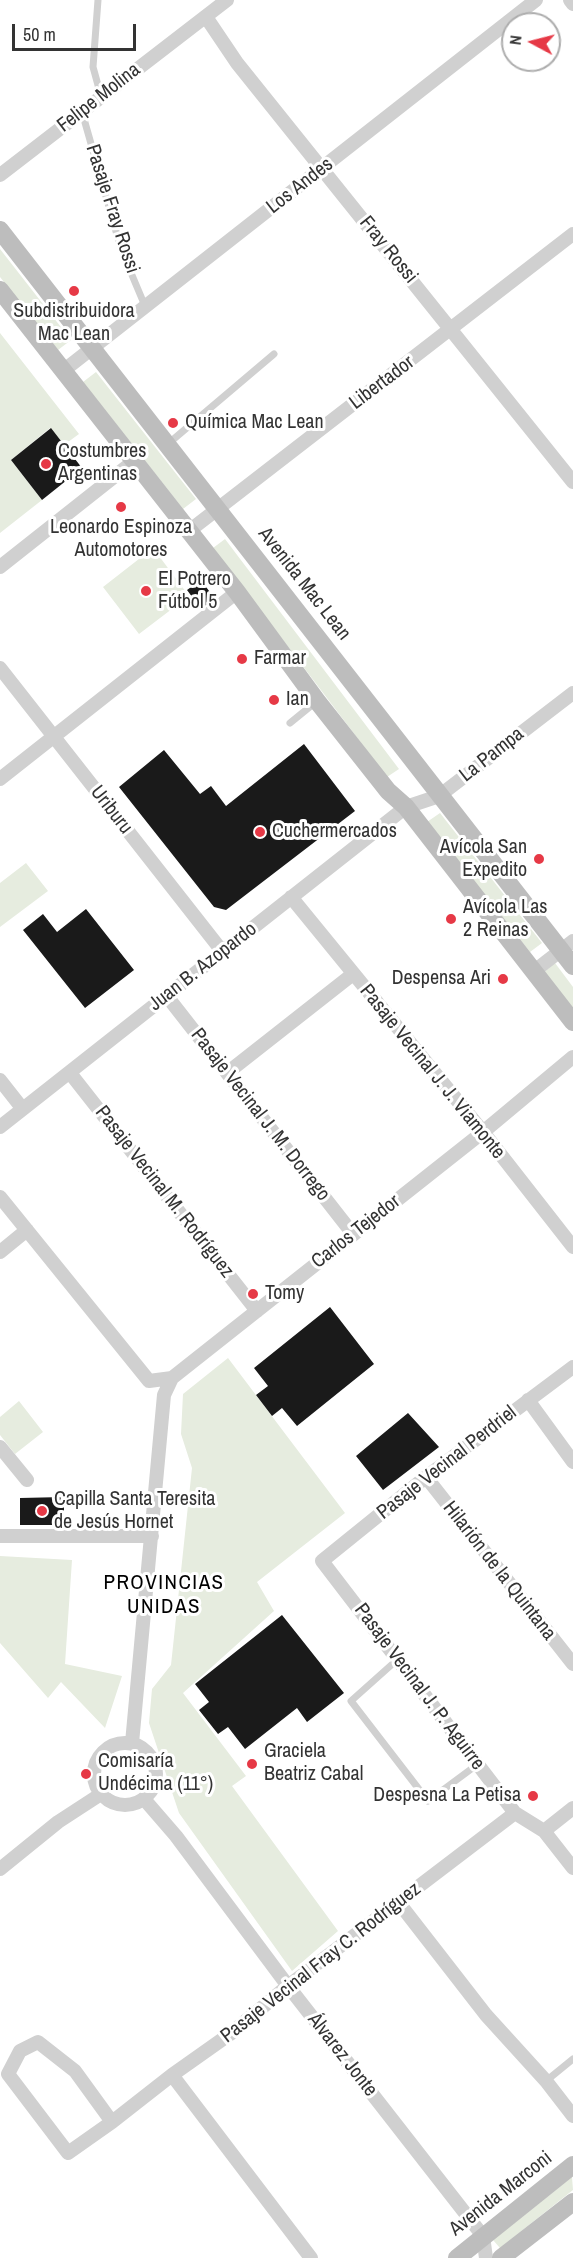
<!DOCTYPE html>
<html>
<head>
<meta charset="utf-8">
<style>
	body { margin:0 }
	#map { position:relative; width:573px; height:2258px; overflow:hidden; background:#fff; font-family:"Archivo Narrow",sans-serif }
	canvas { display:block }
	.north { position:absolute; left:501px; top:12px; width:60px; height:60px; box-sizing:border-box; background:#fff; border:2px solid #adadad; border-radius:50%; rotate:277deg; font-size:16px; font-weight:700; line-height:24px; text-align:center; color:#333 }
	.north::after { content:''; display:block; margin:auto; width:21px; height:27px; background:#e63946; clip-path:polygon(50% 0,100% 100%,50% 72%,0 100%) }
	.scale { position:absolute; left:12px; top:24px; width:124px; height:27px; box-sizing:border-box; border:3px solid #333; border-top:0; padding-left:8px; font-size:18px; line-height:21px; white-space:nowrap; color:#333; -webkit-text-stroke:4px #fff; paint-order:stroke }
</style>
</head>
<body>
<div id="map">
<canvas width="573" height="2258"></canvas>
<div class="north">N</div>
<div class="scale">50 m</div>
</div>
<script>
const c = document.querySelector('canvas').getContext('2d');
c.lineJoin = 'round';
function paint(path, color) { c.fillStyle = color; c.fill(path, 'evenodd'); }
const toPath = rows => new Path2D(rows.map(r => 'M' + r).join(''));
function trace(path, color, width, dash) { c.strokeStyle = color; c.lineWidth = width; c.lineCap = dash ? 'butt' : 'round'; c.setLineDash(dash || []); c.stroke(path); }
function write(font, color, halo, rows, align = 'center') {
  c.font = font + ' "Archivo Narrow",sans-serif'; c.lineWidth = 6; c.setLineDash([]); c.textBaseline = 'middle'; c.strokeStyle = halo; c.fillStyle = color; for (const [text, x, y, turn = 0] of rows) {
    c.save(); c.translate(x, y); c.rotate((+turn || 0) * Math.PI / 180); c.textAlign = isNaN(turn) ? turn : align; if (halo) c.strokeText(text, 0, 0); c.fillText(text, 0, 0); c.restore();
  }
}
const green = toPath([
	[0,249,71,340,58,350,0,277],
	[0,333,79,434,64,445,50,428,11,460,42,500,0,533],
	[96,372,196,499,183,509,83,382],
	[225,539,399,769,387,777,213,548],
	[153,548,189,596,139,634,103,587],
	[440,813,542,943,530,952,427,822],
	[26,863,48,891,0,927,0,883],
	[555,963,573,987,573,1011,543,973],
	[228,1358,345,1513,257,1582,274,1611,183,1693,246,1776,232,1786,338,1931,292,1971,179,1813,149,1723,152,1689,171,1665,192,1468,181,1434,183,1394],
	[19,1401,43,1432,15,1454,0,1435,0,1417],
	[0,1556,72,1560,65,1664,122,1676,105,1728,61,1682,48,1698,0,1643],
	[572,2177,573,2190,500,2248,493,2240]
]);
const building = toPath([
	[51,428,82,468,42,500,11,460],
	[201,580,212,595,212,600,201,609,187,590],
	[304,744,355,811,226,910,214,907,119,787,164,750,200,794,211,786,226,806],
	[86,909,134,970,85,1008,23,930,43,914,57,932],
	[330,1307,374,1364,297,1426,282,1408,272,1416,256,1395,268,1386,254,1368],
	[408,1413,439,1447,383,1490,356,1456],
	[64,1497,64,1525,20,1525,20,1498],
	[282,1615,344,1693,307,1722,297,1708,245,1749,228,1727,218,1734,199,1710,209,1702,195,1684]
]);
const service = toPath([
	[98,0,93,67,101,96],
	[82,112,121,249,145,306],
	[169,443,274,354],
	[290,723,317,701],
	[398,1659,351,1701,428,1801,478,1764],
	[546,2081,573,2059]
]);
const minor = toPath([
	[570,0,573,4],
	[206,17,237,63,573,482],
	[0,175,227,0],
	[63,371,536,0],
	[189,531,573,234],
	[0,567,134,461],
	[0,668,222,951],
	[0,779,237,592],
	[291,897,483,1132,573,1247],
	[533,972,573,941],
	[166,995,353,1234],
	[70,1073,257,1311],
	[227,1073,353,974],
	[0,1080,22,1108],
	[0,1127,406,807,439,796,573,693],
	[0,1197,149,1381,172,1378],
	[0,1252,27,1230],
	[528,1400,573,1462],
	[0,1447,27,1480],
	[426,1477,573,1664],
	[0,1536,152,1536],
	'94 1774a31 31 0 1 1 62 0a31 31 0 1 1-62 0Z',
	[132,1743,164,1395,172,1378,483,1132,573,1057],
	[144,1799,176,1836,288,1986,483,2236,486,2258],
	[515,1813,322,1561,426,1477,573,1367],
	[544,1831,573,1868],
	[0,1869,58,1822,101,1794],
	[399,1903,486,2015,546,2081,573,2116],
	[172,2075,311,2258],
	[112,2122,75,2071,38,2042,20,2051,8,2074,68,2153,112,2122,172,2075,230,2034,288,1986,515,1813,544,1831,573,1808]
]);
const secondary = toPath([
	[0,230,573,966],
	[0,290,237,592,317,701,388,791,406,807,573,1022],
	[457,2258,573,2165],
	[501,2258,573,2202]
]);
const markers = [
	[74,291,6,"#e63946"],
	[173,423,6,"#e63946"],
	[46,464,6,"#e63946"],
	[121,507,6,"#e63946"],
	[146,591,6,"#e63946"],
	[242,659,6,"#e63946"],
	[274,700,6,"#e63946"],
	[260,832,6,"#e63946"],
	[539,859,6,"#e63946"],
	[451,919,6,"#e63946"],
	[503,979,6,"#e63946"],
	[253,1294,6,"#e63946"],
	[42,1511,6,"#e63946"],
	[252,1764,6,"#e63946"],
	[86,1774,6,"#e63946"],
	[533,1796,6,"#e63946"]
];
const streetNames = [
	["Felipe Molina",99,98,-38],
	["Los Andes",300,186,-38],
	["Pasaje Fray Rossi",112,209,72],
	["Fray Rossi",388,250,51],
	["Libertador",382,383,-37],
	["Avenida Mac Lean",304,584,52],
	["La Pampa",492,755,-38],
	["Uriburu",111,810,52],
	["Juan B. Azopardo",203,967,-38],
	["Pasaje Vecinal J. J. Viamonte",432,1072,51],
	["Pasaje Vecinal J. M. Dorrego",260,1115,52],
	["Pasaje Vecinal M. Rodríguez",164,1192,52],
	["Carlos Tejedor",356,1232,-38],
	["Pasaje Vecinal Perdriel",447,1463,-38],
	["Hilarión de la Quintana",499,1571,52],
	["Pasaje Vecinal J. P. Aguirre",419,1687,53],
	["Pasaje Vecinal Fray C. Rodríguez",321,1963,-38],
	["Álvarez Jonte",342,2055,52],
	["Avenida Marconi",501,2194,-38]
];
const poiNames = [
	["Subdistribuidora",74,312,"center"],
	["Mac Lean",74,335,"center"],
	["Química Mac Lean",185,423],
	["Costumbres",58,452],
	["Argentinas",58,475],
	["Leonardo Espinoza",121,528,"center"],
	["Automotores",121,551,"center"],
	["El Potrero",158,580],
	["Fútbol 5",158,603],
	["Farmar",254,659],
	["Ian",286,700],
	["Cuchermercados",272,832],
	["Avícola San",527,848,"right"],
	["Expedito",527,871,"right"],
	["Avícola Las",463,908],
	["2 Reinas",463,931],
	["Despensa Ari",491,979,"right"],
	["Tomy",265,1294],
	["Capilla Santa Teresita",54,1500],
	["de Jesús Hornet",54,1523],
	["Graciela",264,1752],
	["Beatriz Cabal",264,1775],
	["Comisaría",98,1762],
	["Undécima (11°)",98,1785],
	["Despesna La Petisa",521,1796,"right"]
];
const neighbourhoodNames = [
	["PROVINCIAS",164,1583],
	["UNIDAS",164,1607]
];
paint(green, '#e6ecdf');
paint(building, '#1a1a1a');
trace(service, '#d0d0d0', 7);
trace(minor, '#d0d0d0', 14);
trace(secondary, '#bdbdbd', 18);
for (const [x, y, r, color] of markers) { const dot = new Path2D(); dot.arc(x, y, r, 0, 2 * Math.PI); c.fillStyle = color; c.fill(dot); trace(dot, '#fff', 2); }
write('20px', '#333', '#fff', streetNames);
write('20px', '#333', '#fff', poiNames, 'left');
c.letterSpacing = '1.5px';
write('21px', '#000', '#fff', neighbourhoodNames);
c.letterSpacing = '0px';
</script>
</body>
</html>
